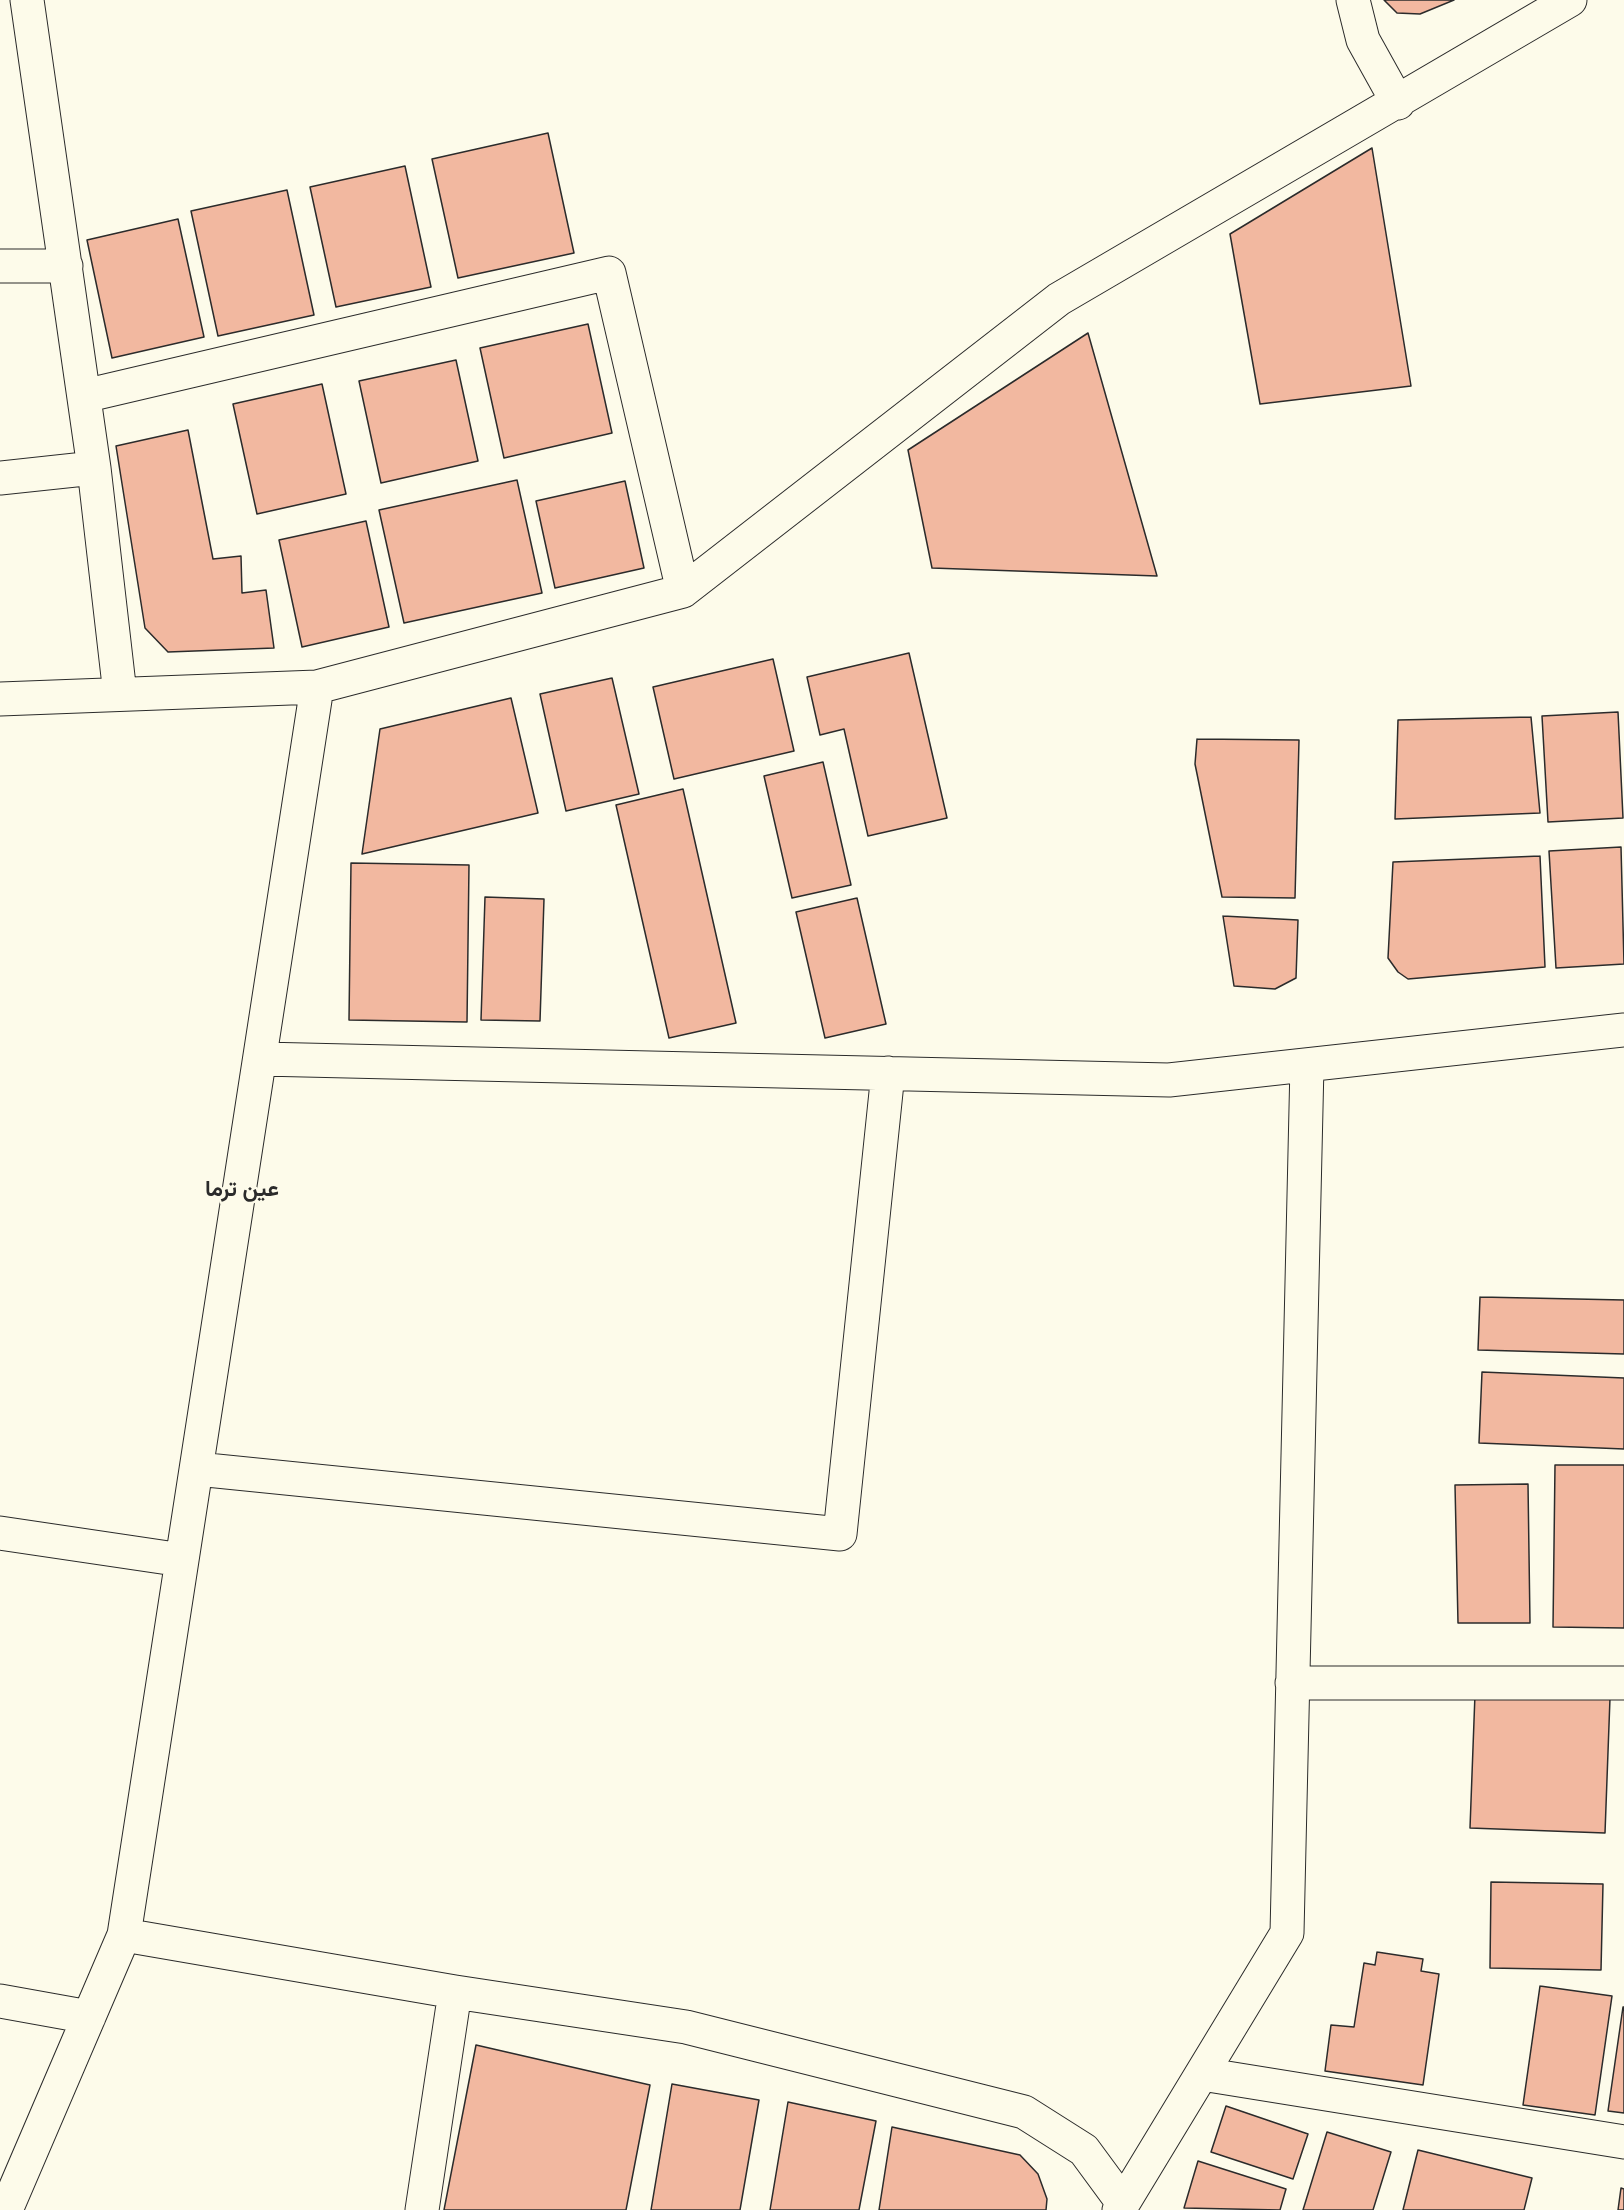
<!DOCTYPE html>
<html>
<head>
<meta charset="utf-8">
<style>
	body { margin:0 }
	canvas { display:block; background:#fdfbea }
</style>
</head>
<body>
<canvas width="1624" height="2210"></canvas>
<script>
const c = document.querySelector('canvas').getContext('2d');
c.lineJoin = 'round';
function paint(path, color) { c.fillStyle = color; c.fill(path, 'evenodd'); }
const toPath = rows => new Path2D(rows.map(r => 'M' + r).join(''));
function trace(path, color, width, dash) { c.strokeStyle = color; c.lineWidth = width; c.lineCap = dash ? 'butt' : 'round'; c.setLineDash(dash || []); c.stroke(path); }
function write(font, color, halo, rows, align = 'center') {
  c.font = font + ' Karla,Vazirmatn,sans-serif'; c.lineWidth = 4.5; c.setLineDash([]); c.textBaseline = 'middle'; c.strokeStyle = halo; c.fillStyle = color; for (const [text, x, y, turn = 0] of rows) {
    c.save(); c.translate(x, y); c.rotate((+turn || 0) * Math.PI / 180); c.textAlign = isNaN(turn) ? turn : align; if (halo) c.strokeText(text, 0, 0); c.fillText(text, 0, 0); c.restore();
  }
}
const building = toPath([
	[1384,0,1454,0,1420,14,1397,13,1384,0],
	[548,133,574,253,458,278,432,159,548,133],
	[1372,148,1411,386,1260,404,1230,234,1372,148],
	[405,166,431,287,336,307,310,187,405,166],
	[287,190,314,315,218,336,191,211,287,190],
	[178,219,204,337,112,358,87,240,178,219],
	[588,324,612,433,504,458,480,348,588,324],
	[1088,333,1157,576,932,568,908,450,1088,333],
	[456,360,478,461,381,483,359,381,456,360],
	[322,384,346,494,257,514,233,404,322,384],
	[188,430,213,559,241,556,242,593,266,590,274,648,168,652,145,628,116,446,188,430],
	[517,480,542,593,404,623,379,510,517,480],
	[625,481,644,568,555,588,536,501,625,481],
	[366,521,389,627,302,647,279,540,366,521],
	[909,653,947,818,868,836,844,729,820,735,807,677,909,653],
	[773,659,794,751,674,779,653,687,773,659],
	[612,678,639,794,566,811,540,694,612,678],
	[511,698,538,813,362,854,380,729,511,698],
	[1618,712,1623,818,1548,822,1542,716,1618,712],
	[1531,717,1540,813,1395,819,1398,720,1531,717],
	[1197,739,1299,740,1295,898,1222,897,1195,764,1197,739],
	[823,762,851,885,792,898,764,776,823,762],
	[683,789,736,1023,669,1038,616,805,683,789],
	[1621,847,1624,964,1556,968,1549,851,1621,847],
	[1540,856,1545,967,1408,979,1398,972,1388,958,1393,862,1540,856],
	[351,863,469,865,467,1022,349,1020,351,863],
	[485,897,544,899,540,1021,481,1020,485,897],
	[857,898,886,1024,825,1038,796,912,857,898],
	[1223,916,1298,920,1296,978,1275,989,1234,986,1223,916],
	[1480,1297,1624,1300,1624,1354,1478,1350,1480,1297],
	[1482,1372,1624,1378,1624,1449,1479,1443,1482,1372],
	[1555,1465,1624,1465,1624,1628,1553,1627,1555,1465],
	[1528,1484,1530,1623,1458,1623,1455,1485,1528,1484],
	[1475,1694,1610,1698,1605,1833,1470,1828,1475,1694],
	[1491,1882,1603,1884,1601,1970,1490,1968,1491,1882],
	[1377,1952,1423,1959,1421,1971,1439,1974,1423,2085,1325,2071,1331,2025,1354,2027,1364,1963,1375,1965,1377,1952],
	[1540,1986,1612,1996,1595,2115,1523,2105,1540,1986],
	[1623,2007,1624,2007,1624,2113,1608,2111,1623,2007],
	[476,2045,650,2085,626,2210,444,2210,476,2045],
	[672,2084,759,2100,740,2210,651,2210,672,2084],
	[788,2102,876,2121,859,2210,770,2210,788,2102],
	[1226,2106,1308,2134,1293,2179,1211,2152,1226,2106],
	[892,2127,1020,2155,1038,2174,1047,2199,1046,2210,879,2210,892,2127],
	[1327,2132,1391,2152,1373,2210,1303,2210,1327,2132],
	[1418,2150,1532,2178,1524,2210,1403,2210,1418,2150],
	[1198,2161,1286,2189,1280,2210,1184,2208,1198,2161],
	[1621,2188,1624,2189,1624,2210,1618,2210,1621,2188]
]);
const street = toPath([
	[27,0,94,468,120,694],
	[1353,0,1363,40,1398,103],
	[0,266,66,266],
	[84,396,609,273,683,591],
	[0,478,94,468],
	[0,699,317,687,683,591,1059,299,1570,0],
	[261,1059,1169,1080,1624,1030],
	[197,1469,840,1534,888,1073],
	[0,1533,182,1560],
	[1292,1683,1624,1683],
	[124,1935,455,1992,686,2027,1024,2112,1084,2150,1123,2203],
	[0,2001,89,2017],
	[1202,2074,1624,2142],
	[6,2210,124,1935,317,687],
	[422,2210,455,1992],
	[1119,2210,1287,1933,1307,1065]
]);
const quarterNames = [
	["عين ترما",242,1190]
];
paint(building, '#f2b8a0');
trace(building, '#2b2b2b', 1.5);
trace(street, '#2b2b2b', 35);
trace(street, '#fdfbea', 33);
write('bold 22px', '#2b2b2b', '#fdfbea', quarterNames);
</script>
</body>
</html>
